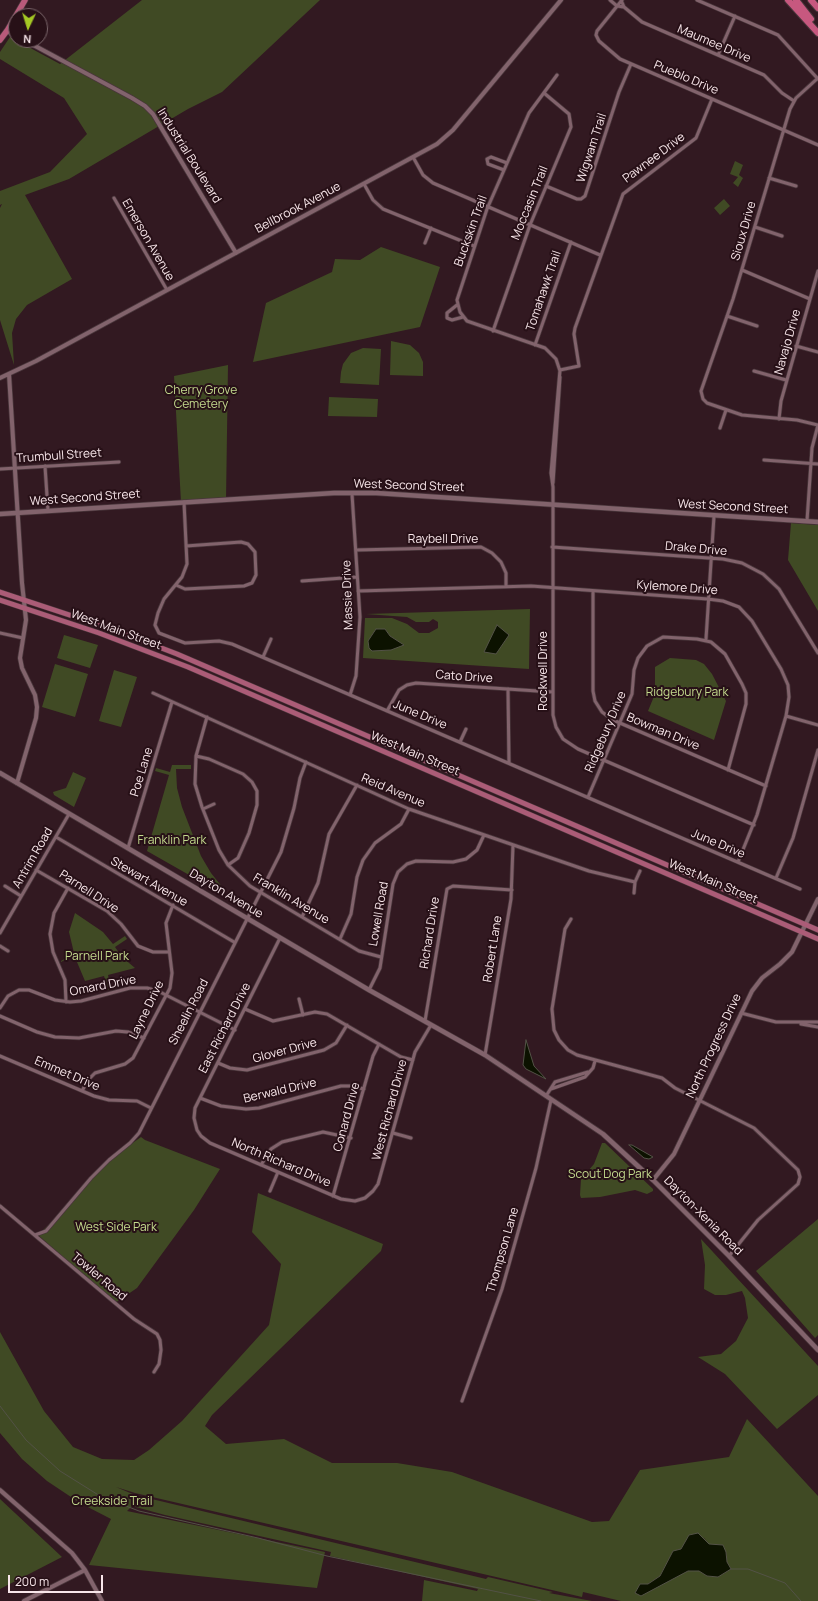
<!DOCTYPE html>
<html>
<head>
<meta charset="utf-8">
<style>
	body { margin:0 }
	#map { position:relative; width:818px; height:1601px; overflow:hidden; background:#321921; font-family:Manrope,sans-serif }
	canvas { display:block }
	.north { position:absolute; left:8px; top:8px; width:40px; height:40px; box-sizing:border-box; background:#271017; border:1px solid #7b666b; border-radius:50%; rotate:184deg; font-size:11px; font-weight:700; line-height:16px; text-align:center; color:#f8e6ea }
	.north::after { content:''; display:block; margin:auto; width:14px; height:18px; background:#a5c824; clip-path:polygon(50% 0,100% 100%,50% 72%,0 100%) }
	.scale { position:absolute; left:8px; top:1575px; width:95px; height:18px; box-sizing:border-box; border:2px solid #f8e6ea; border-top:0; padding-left:5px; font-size:12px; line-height:14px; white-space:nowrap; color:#f8e6ea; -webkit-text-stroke:3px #271017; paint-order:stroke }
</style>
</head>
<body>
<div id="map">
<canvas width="818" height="1601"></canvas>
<div class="north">N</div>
<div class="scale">200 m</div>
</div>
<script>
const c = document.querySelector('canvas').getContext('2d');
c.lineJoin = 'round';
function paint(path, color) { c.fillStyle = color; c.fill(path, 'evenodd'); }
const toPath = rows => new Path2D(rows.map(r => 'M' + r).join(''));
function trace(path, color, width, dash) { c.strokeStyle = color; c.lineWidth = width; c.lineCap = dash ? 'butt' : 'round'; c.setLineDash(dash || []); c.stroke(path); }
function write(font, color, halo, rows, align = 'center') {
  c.font = font + ' Manrope,sans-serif'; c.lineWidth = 4; c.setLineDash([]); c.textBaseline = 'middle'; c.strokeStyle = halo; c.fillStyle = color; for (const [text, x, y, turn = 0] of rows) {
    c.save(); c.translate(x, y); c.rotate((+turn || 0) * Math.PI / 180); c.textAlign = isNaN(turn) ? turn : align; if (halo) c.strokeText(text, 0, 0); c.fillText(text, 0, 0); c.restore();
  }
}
const green = toPath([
	[142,0,320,0,222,92,188,109,69,179,25,195,72,279,27,305,16,319,12,333,14,365,0,320,0,208,2,204,0,205,0,191,50,172,87,134,64,98,0,59,0,52,10,37,60,64],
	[735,161,743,165,739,175,743,178,738,187,733,183,738,177,730,174],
	[724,199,730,206,720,215,714,208],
	[381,247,440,267,420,327,253,362,266,303,332,272,335,259,360,260],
	[391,341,410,345,419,353,423,362,423,376,390,375],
	[363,348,381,349,379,385,340,383,341,372,343,364,351,353],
	[228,365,226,500,181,502,174,376],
	[329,397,378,399,377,417,328,416],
	[791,523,818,525,818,611,788,560],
	[530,609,529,669,363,658,365,618,392,618,407,624,419,633,429,633,438,628,438,622,433,619,429,622,416,622,407,617,366,614],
	[376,629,385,629,390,636,403,645,368,641],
	[64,635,98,645,90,668,57,658],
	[670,658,696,660,704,664,712,674,726,701,714,740,648,711,655,694,655,667],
	[55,664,88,674,75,717,42,707],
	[114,670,137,677,121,727,99,721],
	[172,765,191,765,191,769,176,769,177,788,182,807,201,856,211,873,223,888,219,892,147,851,169,775,155,771,156,768,170,772],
	[73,772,86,778,74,807,54,795,53,792,66,788],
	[75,913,103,932,113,944,125,936,127,939,115,947,122,957,135,968,108,975,111,989,108,990,104,976,85,981,74,955,61,962,61,961,74,953,69,932],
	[141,1137,145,1140,220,1169,194,1210,137,1288,115,1303,38,1235,67,1207,109,1160],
	[602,1143,605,1143,653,1189,653,1191,647,1194,635,1190,600,1197,581,1198,580,1195,581,1179,594,1164],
	[258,1193,383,1244,381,1251,212,1415,205,1426,226,1444,284,1439,332,1463,397,1463,452,1472,592,1522,609,1521,640,1470,729,1457,747,1419,818,1496,818,1601,621,1601,583,1592,582,1597,135,1493,116,1487,135,1495,486,1579,488,1577,553,1592,549,1593,592,1601,422,1601,424,1580,477,1591,478,1589,330,1556,331,1552,165,1515,132,1506,127,1511,325,1552,317,1588,89,1565,111,1519,80,1503,47,1481,22,1459,0,1433,0,1332,44,1411,73,1447,102,1459,134,1460,149,1450,182,1421,269,1325,281,1264,252,1232],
	[690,1535,704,1538,709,1544,726,1552,727,1562,731,1569,718,1577,707,1576,699,1571,688,1571,635,1593,643,1584,648,1584,660,1576,673,1551,681,1549],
	[818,1219,818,1335,815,1338,756,1271],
	[701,1239,818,1366,818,1395,777,1429,725,1374,698,1357,721,1354,736,1341,748,1318,745,1298,742,1291,726,1295,715,1295,704,1289,705,1265],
	[0,1499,62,1557,0,1589]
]);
const water = toPath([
	[497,625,509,635,496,654,484,652,497,625],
	[376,629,385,629,390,636,404,645,391,650,372,651,369,648,368,641,376,629],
	[526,1040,534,1066,546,1079,526,1069,523,1065,526,1040],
	[629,1145,632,1145,653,1157,649,1159,644,1158,629,1145],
	[698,1533,709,1544,723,1545,726,1552,727,1562,731,1569,718,1577,707,1576,699,1571,688,1571,641,1596,635,1593,640,1584,648,1584,660,1576,673,1551,681,1549,689,1535,698,1533]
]);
const stream = toPath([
	[0,1406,26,1440,60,1471,100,1496,139,1511,258,1538,327,1556,541,1601],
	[731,1569,748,1569,785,1583,801,1601]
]);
const minor = toPath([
	[610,0,617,6,624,7],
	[621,0,624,7,642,22,764,75,782,93,794,101],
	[622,0,597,31,596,35,599,41,620,59,818,145],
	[697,0,778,35,818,79],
	[718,55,735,16],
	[557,75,529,113,487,209,457,300,460,312,467,321,545,348,556,359,560,371],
	[818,78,796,98,790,109,733,299,701,391,703,399,707,403,742,415,797,420,818,425],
	[413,157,423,175,433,183,600,255],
	[504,170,488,164,487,159,491,157,507,163],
	[769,178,796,186],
	[364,184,373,200,383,209,474,246],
	[546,186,577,199,581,199,585,196,619,92,631,64],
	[114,198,167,290],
	[755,227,782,236],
	[425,243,431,228],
	[742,270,810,299],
	[457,305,447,313,447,318,452,320,463,317],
	[727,316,757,326],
	[493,331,530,225,571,127,569,114,544,93],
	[535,345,571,242],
	[796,346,818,352],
	[560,370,551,473,553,487,553,715,556,727,563,739,578,749,754,825],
	[560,370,579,366,574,334,575,328,623,194,696,138,712,99],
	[754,371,786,380],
	[779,419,781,401,818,271],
	[720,428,726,410],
	[764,460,818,464],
	[45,466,48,511],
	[0,469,119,462],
	[553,483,560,377],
	[184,502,187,564,182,577,164,599,158,613,155,625,159,633,185,643,219,641,232,644,800,889],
	[807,521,812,448,818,425],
	[552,547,723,559,742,563,763,574,779,589,818,653],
	[356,550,481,547,492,553,501,562,506,573,506,586],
	[302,581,357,577],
	[176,585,185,589,244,586,252,583,256,575,255,552,248,544,241,542,186,546],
	[358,591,531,586,708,599,723,601,739,607,752,621,781,669,788,685,789,697,786,716,757,815,738,862],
	[593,591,593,691,595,701,602,712,613,720,766,786],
	[0,633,23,638],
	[706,639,714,516],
	[263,657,271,639],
	[508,689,509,763],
	[153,693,409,809,589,871,635,882],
	[350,695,356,676,360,617,352,494],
	[387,711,399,690,407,685,416,683,553,692],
	[786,716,818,725],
	[207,717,196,756,195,784,202,807,219,850,228,865,250,886,359,951,381,957],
	[460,742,466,729],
	[196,756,209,759,243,774,252,782,257,791,257,805,249,833,238,858,228,865],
	[588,797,632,694,634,670,638,658,647,646,663,637,697,639,711,642,725,654,742,684,746,693,746,704,728,770],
	[203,809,214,804],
	[56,837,234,942],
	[128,848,172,702],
	[36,870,107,911,121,924,138,946,153,952,169,952],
	[776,878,793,838,818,750],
	[5,886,21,896],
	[634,893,635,882,640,871],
	[302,917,318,883,329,834,357,785],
	[571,919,565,929,552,1009,554,1030,559,1040,568,1050,577,1055,662,1078,675,1088,754,1128,798,1170,800,1177,798,1184,758,1220,729,1256],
	[0,933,69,814],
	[280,938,195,1108,194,1118,197,1130,201,1136,210,1143,341,1199,355,1201,365,1198,373,1191,378,1184,415,1052,431,1025],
	[340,939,351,914,357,877,363,860,375,843,401,824,409,809],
	[0,946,8,951],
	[369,990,380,968,393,884,398,872,407,864,416,861,453,862,466,859,477,850,484,835],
	[299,999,303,1015],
	[66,1002,65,980,53,952,50,934,54,913,68,888],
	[0,1008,8,996,19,990,29,990,55,1000,70,1002,81,1001,130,988,147,988,158,991,235,1030],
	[245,1009,273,1021,315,1012,327,1014,401,1057,413,1060],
	[741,1013,776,1022,818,1022],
	[0,1016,37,1032,55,1037,79,1038,116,1031,128,1032,144,1038],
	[425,1021,447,889,453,886,512,890],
	[801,1024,818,1027],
	[485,1055,511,899,513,845],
	[0,1056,94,1096,109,1100,137,1101,151,1108],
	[218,1063,230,1068,247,1070,324,1050,336,1043,347,1025],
	[551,1089,585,1077,593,1068,595,1061],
	[82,1091,88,1080,95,1073,125,1064,133,1058,170,988,172,973,166,923,173,905],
	[546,1096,555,1082,588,1072],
	[200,1098,221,1106,246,1109,259,1108,341,1086,351,1086,364,1089],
	[393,1133,411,1138],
	[261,1165,271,1149,282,1142,323,1132,351,1138],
	[270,1191,278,1172],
	[333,1196,373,1056,379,1044],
	[0,1206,134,1319,157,1334,160,1340,161,1350,159,1364,154,1372],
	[35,1235,46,1231,91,1178,109,1160,130,1143,139,1133,281,852,294,808,300,778,306,762],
	[462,1401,502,1289,536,1168,551,1100]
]);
const tertiary = toPath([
	[7,31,16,36],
	[24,40,132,98,145,106,153,114,236,253],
	[9,374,22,583,26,620,20,658,22,668,35,695,37,707,36,718,17,783],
	[0,378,36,361,437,144,453,130,561,0],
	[653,1180,674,1154,752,991,762,978,780,964,792,952,818,899],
	[0,1490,72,1553,85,1570,102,1601],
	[24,1601,85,1570]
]);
const secondary = toPath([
	[0,514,334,493,376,493,818,522],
	[0,773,369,990,485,1055,603,1134,653,1180,729,1256,818,1350]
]);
const primary = toPath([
	[0,592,112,629,177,654,818,930],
	[0,600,99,633,188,667,818,939]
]);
const trunk = toPath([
	[7,31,25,0],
	[0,40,9,28]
]);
const motorway = toPath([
	[788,0,818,33],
	[796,0,811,19],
	[811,0,818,8]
]);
const streetNames = [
	["Maumee Drive",714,44,23],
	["Pueblo Drive",686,78,23],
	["Wigwam Trail",592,148,-72],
	["Industrial Boulevard",189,156,58],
	["Pawnee Drive",654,158,-37],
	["Moccasin Trail",530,203,-68],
	["Bellbrook Avenue",298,208,-28],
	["Buckskin Trail",471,231,-70],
	["Sioux Drive",744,231,-74],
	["Emerson Avenue",148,240,60],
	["Tomahawk Trail",544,291,-71],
	["Navajo Drive",788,342,-74],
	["Trumbull Street",59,456,-4],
	["West Second Street",409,486,2],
	["West Second Street",85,498,-4],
	["West Second Street",733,507,3],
	["Raybell Drive",443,540],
	["Drake Drive",696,549,5],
	["Kylemore Drive",677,588,4],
	["Massie Drive",348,595,-92],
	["West Main Street",116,630,20],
	["Rockwell Drive",544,671,-90],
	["Cato Drive",464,677,4],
	["June Drive",420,715,23],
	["Ridgebury Drive",606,732,-67],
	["Bowman Drive",663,732,23],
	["West Main Street",415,754,23],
	["Poe Lane",142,772,-73],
	["Reid Avenue",393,791,23],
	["June Drive",718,844,23],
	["Antrim Road",33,858,-60],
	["Stewart Avenue",149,882,30],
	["West Main Street",713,882,23],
	["Parnell Drive",89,892,33],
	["Dayton Avenue",226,894,31],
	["Franklin Avenue",291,899,31],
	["Lowell Road",379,914,-80],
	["Richard Drive",430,933,-81],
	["Robert Lane",493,949,-81],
	["Omard Drive",103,986,-11],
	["Layne Drive",147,1010,-64],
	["Sheelin Road",189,1012,-63],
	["East Richard Drive",225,1028,-63],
	["North Progress Drive",714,1046,-65],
	["Glover Drive",285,1051,-15],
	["Emmet Drive",67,1074,23],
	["Berwald Drive",280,1091,-13],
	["West Richard Drive",390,1110,-75],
	["Conard Drive",347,1117,-75],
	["North Richard Drive",281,1163,23],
	["Dayton-Xenia Road",703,1216,45],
	["Thompson Lane",503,1250,-74],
	["Towler Road",99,1277,40]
];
const parkNames = [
	["Cherry Grove",201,391],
	["Cemetery",201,405],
	["Ridgebury Park",687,693],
	["Franklin Park",172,841],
	["Parnell Park",97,957],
	["Scout Dog Park",610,1175],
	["West Side Park",116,1228],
	["Creekside Trail",112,1502]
];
paint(green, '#404a24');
paint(water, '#0c1200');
trace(water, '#535246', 1);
trace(stream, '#535246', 1);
trace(minor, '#49363b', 4.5);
trace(tertiary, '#49363b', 5.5);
trace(secondary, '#49363b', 6);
trace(primary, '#49363b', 6);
trace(trunk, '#49363b', 7);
trace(motorway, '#49363b', 8);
trace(minor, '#82636c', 3);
trace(tertiary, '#82636c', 4);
trace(secondary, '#82636c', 4.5);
trace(primary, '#ab5c77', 5);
trace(trunk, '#b95a7b', 5.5);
trace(motorway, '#c7587f', 6);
write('12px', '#f8e6ea', '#271017', streetNames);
write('12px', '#c3da8d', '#271017', parkNames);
</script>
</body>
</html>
